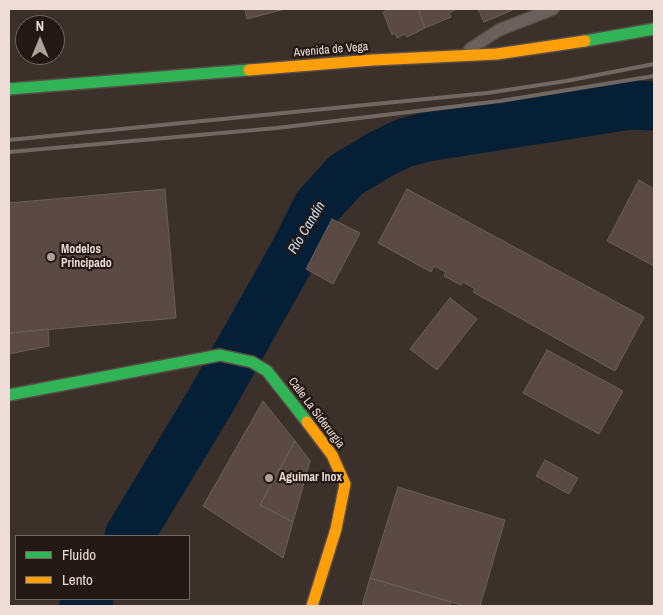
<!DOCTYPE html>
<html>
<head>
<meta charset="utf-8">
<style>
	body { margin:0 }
	#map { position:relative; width:663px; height:615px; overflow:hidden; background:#3c302a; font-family:"Archivo Narrow",sans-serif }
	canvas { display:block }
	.frame { position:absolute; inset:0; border:10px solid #edddd6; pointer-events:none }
	.legend { position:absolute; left:15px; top:535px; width:175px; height:65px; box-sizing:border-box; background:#231813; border:1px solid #746761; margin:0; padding:6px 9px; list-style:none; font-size:15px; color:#edddd6 }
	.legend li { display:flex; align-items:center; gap:10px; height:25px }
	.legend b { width:25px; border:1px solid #746761 }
	.north { position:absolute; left:15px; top:15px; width:50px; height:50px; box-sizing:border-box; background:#231813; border:1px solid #746761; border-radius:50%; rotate:0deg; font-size:14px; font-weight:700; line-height:20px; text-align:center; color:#edddd6 }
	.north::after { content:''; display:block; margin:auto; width:18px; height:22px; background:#afa09a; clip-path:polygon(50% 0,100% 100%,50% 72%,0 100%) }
</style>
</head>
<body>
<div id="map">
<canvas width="663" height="615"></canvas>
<div class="frame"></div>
<ul class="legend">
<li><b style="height:6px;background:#30b455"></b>Fluido</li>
<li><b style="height:6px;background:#ff9f0a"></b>Lento</li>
</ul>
<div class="north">N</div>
</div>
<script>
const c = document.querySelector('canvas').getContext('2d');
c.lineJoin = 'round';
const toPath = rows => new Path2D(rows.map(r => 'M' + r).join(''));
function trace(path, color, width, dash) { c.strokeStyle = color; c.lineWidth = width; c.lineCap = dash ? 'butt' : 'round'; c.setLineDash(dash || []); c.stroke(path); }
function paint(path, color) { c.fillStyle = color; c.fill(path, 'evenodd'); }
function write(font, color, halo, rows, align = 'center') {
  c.font = font + ' "Archivo Narrow",sans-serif'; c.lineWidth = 4.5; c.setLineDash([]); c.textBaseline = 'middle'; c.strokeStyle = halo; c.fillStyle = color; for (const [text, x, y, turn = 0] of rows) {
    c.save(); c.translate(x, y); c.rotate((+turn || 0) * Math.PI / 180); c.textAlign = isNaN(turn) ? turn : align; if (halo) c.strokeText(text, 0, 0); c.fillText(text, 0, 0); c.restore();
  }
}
const river = toPath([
	[129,536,210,402,295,251,317,207,346,175,381,154,404,143,426,137,630,105,654,106],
	[84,606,89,599]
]);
const building = toPath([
	[245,9,285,9,247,19,245,9],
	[390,9,418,9,425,28,407,37,405,34,397,38,395,33,392,35,383,12,390,9],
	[418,9,454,9,455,10,449,13,451,17,425,28,418,9],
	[478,9,515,9,484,22,478,9],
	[639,180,654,189,654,266,607,241,639,180],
	[165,189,176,318,9,333,9,203,165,189],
	[407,189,644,317,615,371,473,292,475,289,463,282,461,285,444,276,446,272,434,266,431,272,378,243,407,189],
	[332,219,360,233,333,284,306,269,332,219],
	[450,298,477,319,437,370,410,349,450,298],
	[48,329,49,346,9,354,9,333,48,329],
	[547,350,623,391,599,434,523,393,547,350],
	[263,401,295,441,260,505,293,522,283,558,203,506,263,401],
	[295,441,310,461,293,522,260,505,295,441],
	[545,460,578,478,569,494,536,476,545,460],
	[398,487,505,520,480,606,464,606,370,578,398,487],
	[370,578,451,602,450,606,362,606,370,578]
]);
const lane = toPath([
	[470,49,499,30,553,9]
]);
const fast = toPath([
	[585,41,654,29],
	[9,89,249,70],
	[9,395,220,355,252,362,267,371,307,422]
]);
const slow = toPath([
	[249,70,373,60,497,54,585,41],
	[307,422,332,455,345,484,336,529,312,606]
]);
const rail = toPath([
	[9,140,487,93,566,81,654,64],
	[9,152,277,128,500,101,654,76]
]);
const markers = [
	[51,257,5,"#afa09a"],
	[269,478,5,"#afa09a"]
];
const streetNames = [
	["Avenida de Vega",331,50,-5],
	["Calle La Siderurgia",316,413,53]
];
const poiNames = [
	["Modelos",61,250],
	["Principado",61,264],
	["Aguimar Inox",279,478]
];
const waterNames = [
	["Río Candín",307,228,-59]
];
trace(river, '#051f37', 49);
paint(building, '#5a4a43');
trace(building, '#6a5f59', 1);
trace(lane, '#574c46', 14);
trace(fast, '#574c46', 14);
trace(slow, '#574c46', 14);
trace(lane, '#6b615c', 11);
trace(fast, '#30b455', 11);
trace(slow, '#ff9f0a', 11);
trace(rail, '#716763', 4);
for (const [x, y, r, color] of markers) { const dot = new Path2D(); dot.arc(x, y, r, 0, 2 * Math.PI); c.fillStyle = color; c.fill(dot); trace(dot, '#231813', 2); }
write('12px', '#edddd6', '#231813', streetNames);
write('bold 12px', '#edddd6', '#231813', poiNames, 'left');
write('italic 14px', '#c8e2fb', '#231813', waterNames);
</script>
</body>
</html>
